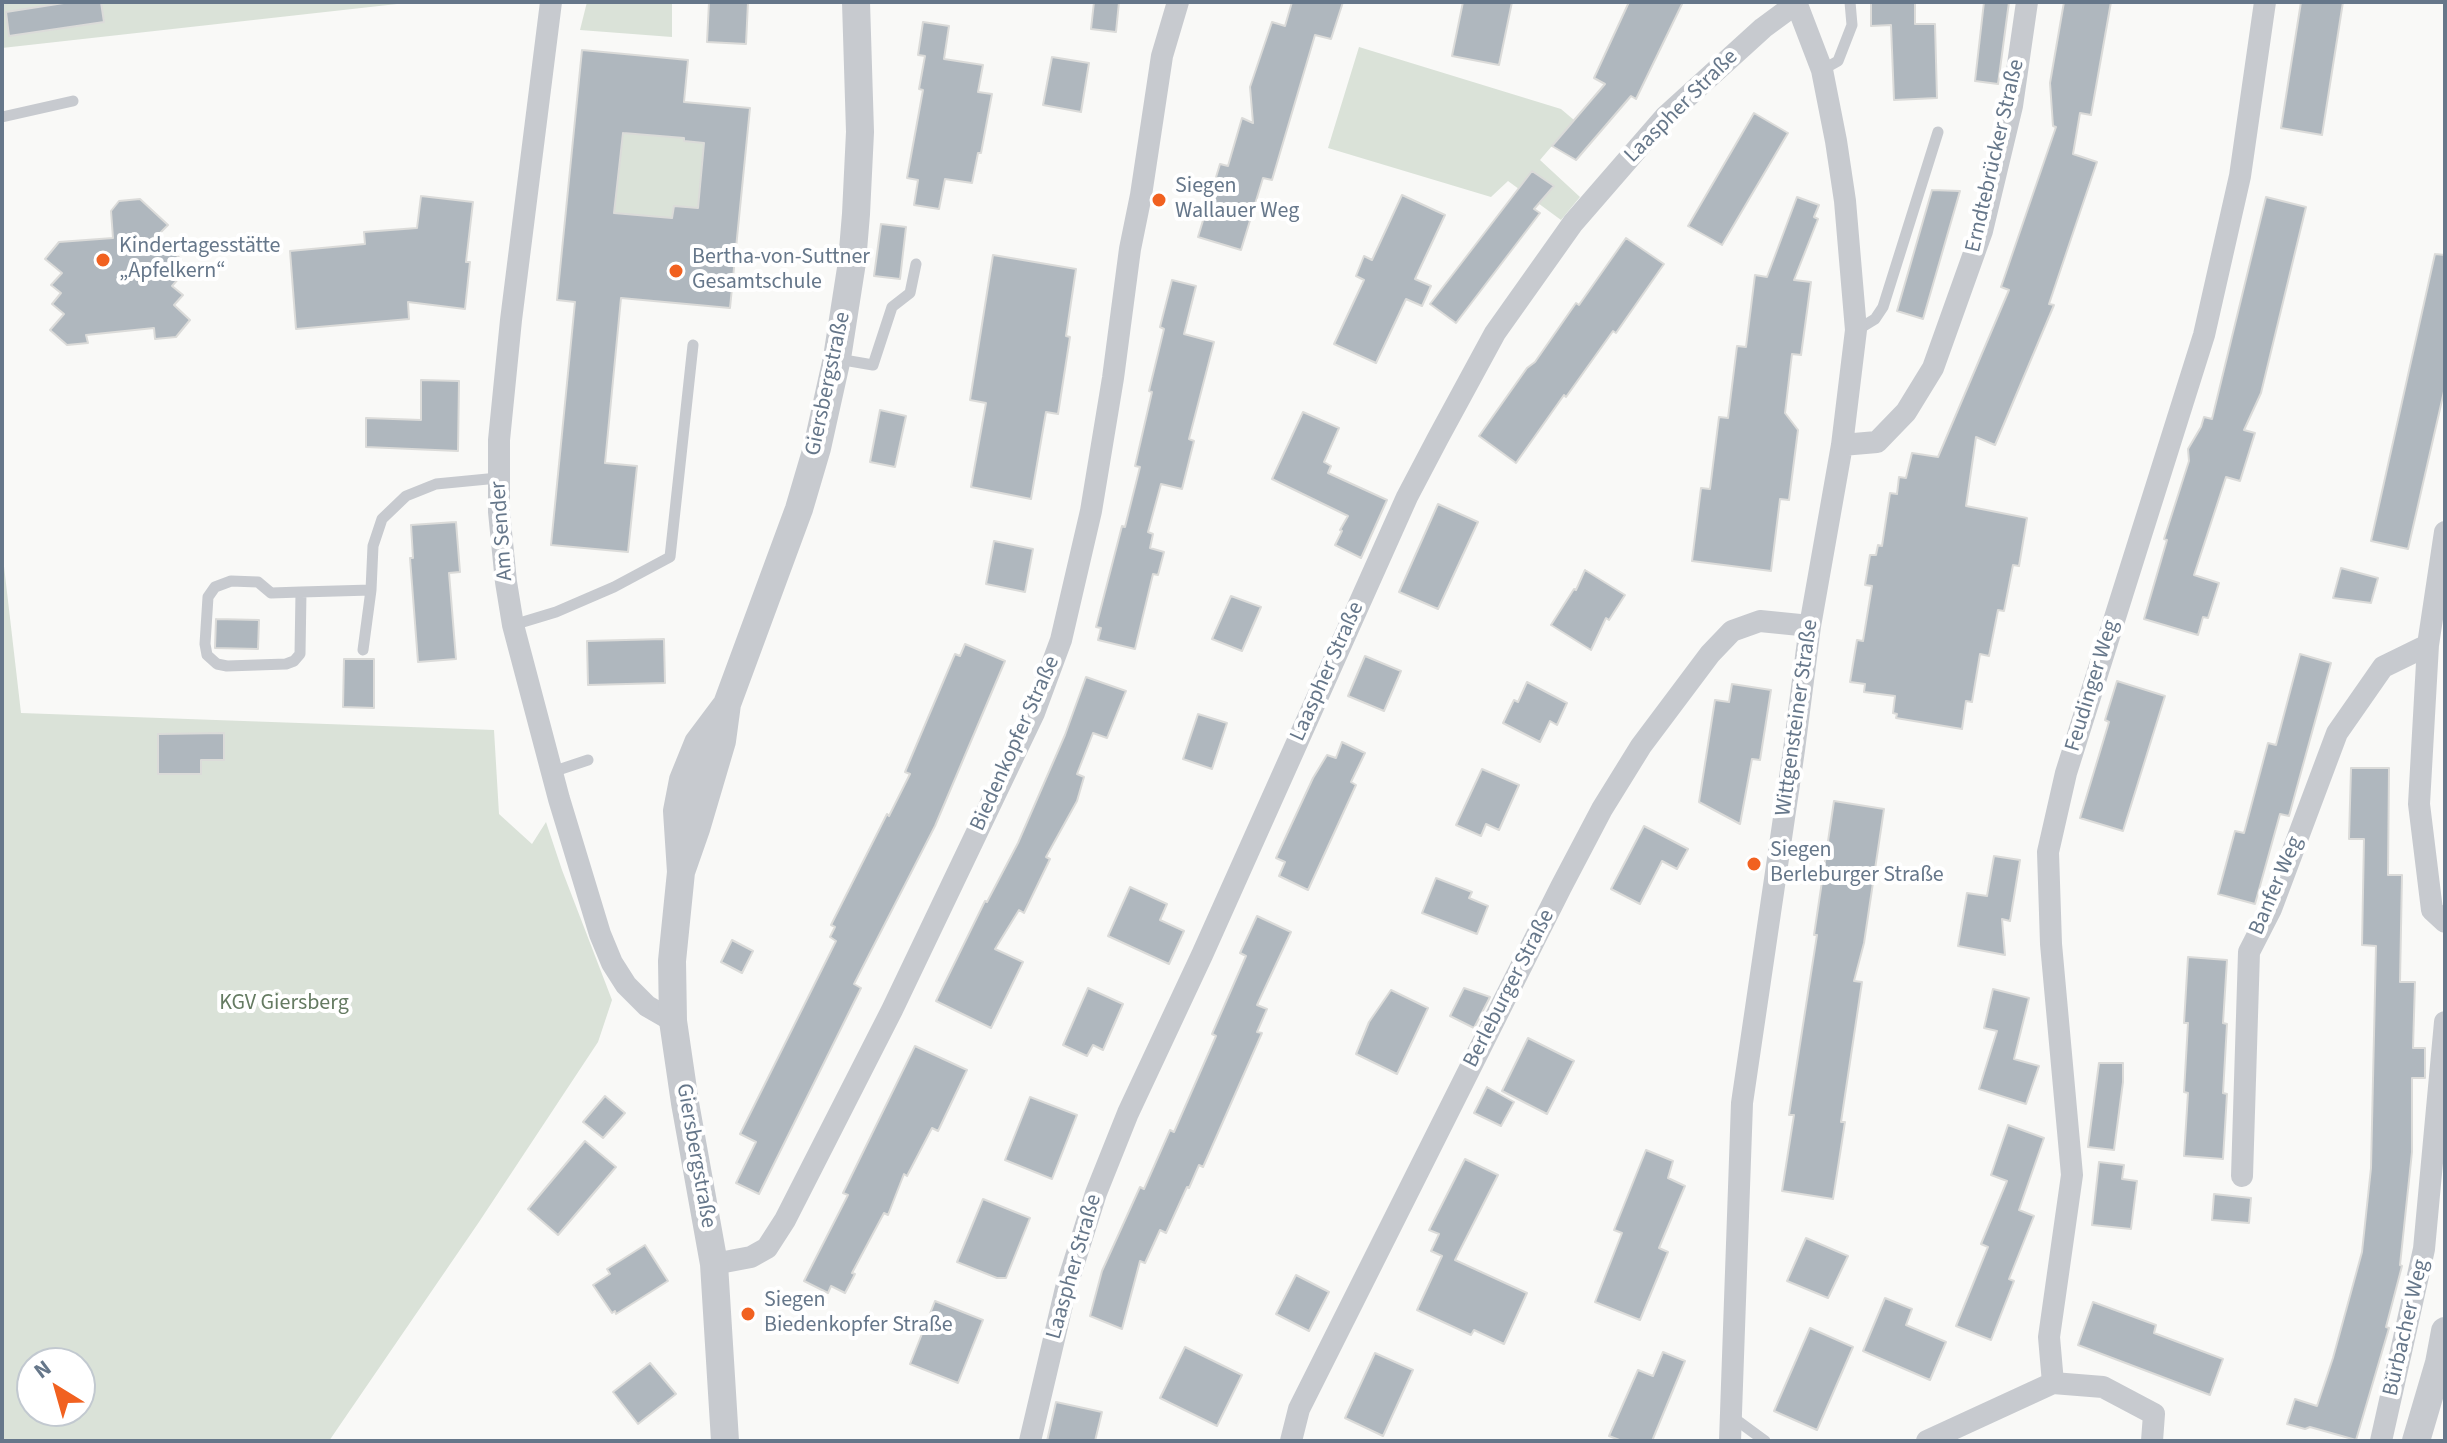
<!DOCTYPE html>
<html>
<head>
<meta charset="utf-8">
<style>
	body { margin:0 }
	#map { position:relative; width:2447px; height:1443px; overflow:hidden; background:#f9f9f7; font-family:"Source Sans 3",sans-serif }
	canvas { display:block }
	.frame { position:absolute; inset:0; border:4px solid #66778a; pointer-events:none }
	.north { position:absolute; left:16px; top:1347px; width:80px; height:80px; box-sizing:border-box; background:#fff; border:2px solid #c2c9d0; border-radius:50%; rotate:323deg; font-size:22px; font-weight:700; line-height:32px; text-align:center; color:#66778a }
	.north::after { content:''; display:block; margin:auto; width:28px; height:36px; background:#f16120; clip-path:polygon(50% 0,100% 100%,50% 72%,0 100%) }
</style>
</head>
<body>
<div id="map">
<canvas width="2447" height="1443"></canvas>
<div class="frame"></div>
<div class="north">N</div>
</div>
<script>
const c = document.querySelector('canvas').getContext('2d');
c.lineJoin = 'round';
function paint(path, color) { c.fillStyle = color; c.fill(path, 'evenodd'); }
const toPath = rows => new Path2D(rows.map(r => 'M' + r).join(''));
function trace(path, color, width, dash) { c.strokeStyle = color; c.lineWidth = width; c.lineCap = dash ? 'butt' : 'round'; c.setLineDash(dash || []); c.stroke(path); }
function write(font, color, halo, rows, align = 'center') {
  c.font = font + ' "Source Sans 3",sans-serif'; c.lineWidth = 8; c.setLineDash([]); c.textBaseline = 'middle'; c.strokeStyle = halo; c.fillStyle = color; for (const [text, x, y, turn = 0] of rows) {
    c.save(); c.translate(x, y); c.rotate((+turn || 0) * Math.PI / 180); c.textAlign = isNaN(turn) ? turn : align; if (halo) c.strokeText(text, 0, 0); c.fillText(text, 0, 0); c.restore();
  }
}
const green = toPath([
	[2,2,415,2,2,48],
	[587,2,672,2,672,37,580,30],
	[1359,47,1561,109,1574,120,1540,160,1580,197,1561,220,1508,181,1491,197,1328,148],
	[623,133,684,138,684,141,704,143,698,208,674,206,672,218,614,213],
	[2,549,21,713,494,730,499,814,532,844,546,822,562,870,612,1000,598,1042,479,1222,329,1441,2,1441],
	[32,1363,80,1363,80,1411,32,1411]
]);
const building = toPath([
	[70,2,101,2,104,22,9,36,6,12,70,2],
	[709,2,748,2,746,44,707,42,709,2],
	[1094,2,1119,2,1116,32,1091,29,1094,2],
	[1292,2,1343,2,1331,39,1315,35,1272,180,1263,178,1241,250,1198,237,1220,164,1228,166,1242,118,1253,123,1250,87,1272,22,1285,26,1292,2],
	[1463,2,1512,2,1499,65,1452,56,1463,2],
	[1629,2,1683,2,1636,99,1631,96,1576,160,1552,146,1605,84,1594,78,1629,2],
	[1871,2,1915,2,1915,24,1935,24,1937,98,1894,100,1891,25,1871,26,1871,2],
	[1984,2,2009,2,1998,84,1975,81,1984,2],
	[2064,2,2111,2,2091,115,2080,113,2073,154,2097,162,2049,304,2054,305,1995,445,1976,437,1966,506,2027,518,2019,566,2013,565,2004,611,1998,610,1989,656,1980,654,1972,702,1966,701,1962,729,1896,718,1897,714,1893,713,1895,696,1864,692,1865,684,1850,682,1857,640,1863,641,1872,586,1865,585,1870,555,1876,555,1878,545,1882,546,1890,493,1897,494,1899,477,1906,478,1912,453,1938,457,2009,290,2001,287,2056,127,2053,126,2050,83,2064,2],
	[2301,2,2343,2,2322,135,2281,128,2301,2],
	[923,22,949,26,944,59,983,65,978,92,992,94,981,153,978,153,972,183,945,179,939,209,914,205,918,180,907,178,923,90,919,89,925,56,918,55,923,22],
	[582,50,688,60,684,102,750,108,730,308,621,298,605,463,637,466,628,552,551,545,575,302,557,300,582,50],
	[623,133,684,138,684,141,704,143,698,208,674,206,672,218,614,213,623,133],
	[1052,57,1089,63,1081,112,1043,105,1052,57],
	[1754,113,1788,133,1722,245,1688,226,1754,113],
	[1532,171,1554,186,1534,209,1540,213,1456,323,1430,304,1532,171],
	[1932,190,1960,191,1923,319,1897,311,1932,190],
	[1402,195,1445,215,1415,279,1431,286,1422,306,1406,299,1376,363,1334,344,1364,280,1356,276,1364,256,1372,260,1402,195],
	[421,196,473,202,466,262,470,262,465,309,408,302,409,319,296,329,290,251,365,244,364,232,417,228,421,196],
	[1797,197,1819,205,1814,217,1818,219,1794,280,1811,282,1801,355,1792,354,1785,413,1798,430,1789,500,1780,499,1771,571,1692,561,1701,488,1710,489,1719,417,1728,418,1737,346,1746,347,1755,275,1767,277,1797,197],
	[2266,197,2306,207,2261,393,2244,430,2255,433,2240,481,2226,477,2194,575,2219,583,2208,618,2203,617,2198,635,2144,619,2167,540,2164,539,2189,461,2188,449,2201,427,2204,417,2212,419,2266,197],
	[140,199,168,225,156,237,182,260,172,272,179,278,172,286,183,295,174,305,190,320,176,337,155,339,154,328,86,335,88,343,67,345,50,330,64,314,52,304,61,293,51,285,62,273,45,259,59,242,113,238,111,211,119,201,140,199],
	[881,224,906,227,900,279,874,276,881,224],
	[1626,238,1664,264,1616,333,1613,331,1566,397,1564,395,1516,463,1479,436,1527,368,1535,362,1576,303,1579,305,1626,238],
	[2435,254,2445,255,2445,387,2408,549,2371,541,2435,254],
	[993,255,1076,269,1066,336,1070,337,1058,414,1046,412,1031,499,971,487,986,403,970,400,993,255],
	[1172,280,1196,286,1184,334,1214,342,1189,439,1194,441,1182,489,1161,484,1148,532,1153,534,1150,548,1164,552,1158,575,1153,574,1135,649,1098,640,1101,628,1096,627,1122,526,1125,527,1140,467,1135,466,1152,392,1149,391,1164,329,1160,327,1172,280],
	[421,380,459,381,458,451,366,447,366,418,421,420,421,380],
	[880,410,906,416,895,467,870,462,880,410],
	[1303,412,1339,428,1324,462,1331,466,1328,473,1387,500,1361,558,1335,545,1342,531,1340,530,1348,516,1272,479,1303,412],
	[1438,504,1478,522,1438,609,1399,592,1438,504],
	[456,522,460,572,449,573,456,659,418,662,410,558,413,558,411,525,456,522],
	[994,541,1033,549,1025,592,986,584,994,541],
	[2341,568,2378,578,2371,603,2333,598,2341,568],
	[1585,570,1625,595,1609,620,1606,618,1591,650,1551,625,1574,589,1576,590,1585,570],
	[1231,596,1261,607,1242,651,1212,639,1231,596],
	[216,619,259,620,258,649,215,648,216,619],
	[664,639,665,683,588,685,587,641,664,639],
	[965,644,1005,661,935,826,854,984,861,988,759,1194,736,1183,756,1142,740,1134,836,941,830,937,835,927,831,925,887,814,889,816,910,774,905,772,927,720,955,654,960,656,965,644],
	[2300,654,2331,663,2289,816,2280,814,2255,904,2218,894,2235,831,2244,833,2268,743,2276,745,2300,654],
	[1365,656,1401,671,1384,711,1348,696,1365,656],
	[344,659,374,659,374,708,343,707,344,659],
	[1086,677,1126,691,1107,738,1093,733,1077,774,1084,777,1077,801,1046,857,1050,859,1024,913,1019,910,995,949,1023,962,991,1028,936,1001,985,901,987,902,1018,843,1065,735,1086,677],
	[2117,681,2165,696,2123,831,2080,818,2109,722,2105,720,2117,681],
	[1527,682,1567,703,1557,725,1550,721,1540,742,1503,723,1514,700,1518,702,1527,682],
	[1732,684,1771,690,1760,760,1752,759,1740,824,1699,802,1715,700,1729,702,1732,684],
	[1198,714,1227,723,1212,769,1183,759,1198,714],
	[224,733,224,760,201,760,201,774,158,774,158,734,224,733],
	[1342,742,1365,753,1351,782,1356,785,1308,890,1279,876,1285,862,1276,858,1313,778,1327,755,1336,758,1342,742],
	[2351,768,2389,768,2388,875,2402,875,2400,982,2415,982,2413,1048,2425,1048,2425,1078,2412,1078,2412,1152,2400,1265,2402,1266,2386,1327,2389,1328,2356,1440,2310,1427,2305,1429,2287,1424,2295,1399,2317,1406,2333,1358,2362,1252,2371,1168,2376,946,2362,945,2364,839,2349,839,2351,768],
	[1482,769,1519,785,1499,830,1486,824,1481,836,1456,825,1482,769],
	[1834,801,1884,809,1864,943,1854,981,1862,982,1841,1122,1845,1122,1833,1199,1782,1191,1794,1115,1789,1115,1817,935,1814,935,1834,801],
	[1644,826,1688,849,1677,869,1662,861,1640,904,1611,889,1644,826],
	[1994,856,2020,860,2010,921,2002,919,2005,955,1958,946,1967,893,1987,896,1994,856],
	[1436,878,1472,892,1469,898,1488,906,1477,934,1422,913,1436,878],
	[1130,887,1167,904,1160,920,1184,931,1169,964,1108,936,1130,887],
	[1257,916,1291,932,1257,1005,1267,1009,1257,1032,1262,1033,1203,1167,1199,1165,1189,1188,1187,1187,1166,1233,1160,1230,1145,1263,1140,1261,1122,1329,1090,1316,1102,1271,1140,1187,1144,1189,1170,1130,1174,1132,1216,1036,1212,1034,1246,956,1240,953,1257,916],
	[732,940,753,951,742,973,721,962,732,940],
	[2188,957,2227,960,2223,1023,2227,1024,2223,1093,2227,1094,2223,1159,2184,1156,2188,1093,2184,1092,2188,1023,2184,1023,2188,957],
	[1088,988,1123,1004,1103,1050,1093,1045,1087,1056,1063,1045,1088,988],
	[1464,988,1490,997,1474,1028,1450,1016,1464,988],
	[1993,989,2029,998,2014,1059,2039,1066,2026,1104,1979,1089,1997,1031,1984,1028,1993,989],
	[1391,990,1428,1008,1397,1074,1356,1054,1369,1022,1391,990],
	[1528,1038,1574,1061,1547,1114,1502,1091,1528,1038],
	[915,1046,967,1070,938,1131,932,1128,907,1176,904,1174,888,1215,884,1213,852,1273,855,1274,845,1293,831,1286,828,1293,804,1281,848,1195,843,1193,915,1046],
	[2099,1063,2123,1063,2123,1082,2114,1150,2088,1147,2099,1063],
	[1487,1087,1514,1102,1501,1126,1474,1113,1487,1087],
	[605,1096,625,1113,603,1138,583,1122,605,1096],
	[1030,1097,1077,1115,1052,1179,1005,1160,1030,1097],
	[2008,1125,2044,1138,2019,1210,2034,1216,2009,1279,2014,1281,1991,1340,1956,1326,1988,1247,1981,1244,2007,1181,1991,1175,2008,1125],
	[585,1141,616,1167,558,1235,528,1209,585,1141],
	[1646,1150,1673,1161,1668,1178,1685,1186,1659,1248,1668,1252,1640,1320,1595,1302,1622,1233,1614,1230,1646,1150],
	[1465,1159,1498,1175,1455,1260,1527,1293,1504,1344,1474,1330,1471,1335,1417,1310,1442,1256,1431,1251,1439,1234,1429,1230,1465,1159],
	[2099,1162,2124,1165,2122,1179,2137,1181,2131,1229,2092,1225,2099,1162],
	[2214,1194,2251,1198,2249,1223,2212,1220,2214,1194],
	[983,1199,1030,1218,1006,1278,997,1278,957,1262,983,1199],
	[1806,1238,1848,1256,1828,1298,1787,1281,1806,1238],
	[645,1245,668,1281,616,1314,615,1311,612,1313,593,1285,610,1274,607,1269,645,1245],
	[1296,1275,1329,1292,1309,1331,1276,1314,1296,1275],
	[1885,1298,1912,1309,1906,1325,1946,1342,1930,1380,1863,1351,1885,1298],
	[935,1301,983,1320,958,1383,910,1364,935,1301],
	[2093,1302,2156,1325,2154,1333,2223,1359,2210,1395,2078,1345,2093,1302],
	[1810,1328,1853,1347,1817,1430,1774,1411,1810,1328],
	[1185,1347,1242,1375,1217,1426,1160,1398,1185,1347],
	[1663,1352,1685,1361,1652,1441,1622,1441,1609,1436,1638,1370,1653,1376,1663,1352],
	[1375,1353,1413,1370,1383,1436,1345,1418,1375,1353],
	[650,1363,676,1394,638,1424,613,1392,650,1363],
	[1056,1402,1102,1412,1095,1441,1047,1441,1056,1402]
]);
const service = toPath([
	[1822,70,1838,61,1852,25,1850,2],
	[2,117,73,101],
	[1857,330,1875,319,1883,307,1938,132],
	[838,359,873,365,892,307,910,293,916,264],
	[301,592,300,654,294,661,286,664,227,666,217,664,207,655,205,644,208,597,215,587,231,581,258,582,271,593,301,592,371,590],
	[513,625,556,612,614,587,670,557,693,345],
	[363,650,371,590,373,546,382,519,406,496,436,484,498,478],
	[552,772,588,760],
	[1731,1416,1765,1441]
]);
const minor = toPath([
	[551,2,511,320,499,440,499,512,506,582,513,625,559,799,600,934,612,963,626,985,647,1006,673,1021],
	[1842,445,1877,442,1906,412,1933,368,1982,231,2012,106,2027,2],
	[2445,532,2428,645,2419,804,2432,910,2445,922],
	[2242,1176,2249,952,2271,909,2337,733,2383,667,2428,645],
	[714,1264,751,1257,767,1248,785,1220,892,1010,1034,713,1061,640,1091,511,1113,378,1130,249,1141,195,1162,56,1178,2],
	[2053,1383,2049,1337,2072,1175,2051,944,2048,852,2066,773,2204,335,2240,176,2265,2],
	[1030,1441,1066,1288,1096,1193,1128,1113,1202,955,1407,497,1438,438,1495,333,1573,223,1665,117,1763,28,1797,3],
	[1291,1441,1299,1409,1561,887,1602,809,1641,746,1710,654,1732,631,1760,621,1810,626],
	[1730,1441,1742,1103,1794,750,1810,626,1842,445,1856,330,1845,201,1836,141,1822,70,1796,2],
	[1927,1441,2053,1383,2103,1387,2154,1414,2152,1441],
	[2381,1441,2424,1249,2445,1022]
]);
const tertiary = toPath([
	[725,707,698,743,683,780,677,811,681,872,672,961,673,1021,685,1103,714,1264,725,1441],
	[681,872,696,829,722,741,727,704,799,509,817,448,837,358,852,262,856,214,860,132,856,2],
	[2416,1441,2439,1363,2445,1331]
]);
const markers = [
	[1159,200,8,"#f16120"],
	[103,260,8,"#f16120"],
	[676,271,8,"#f16120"],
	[1754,864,8,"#f16120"],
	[748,1314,8,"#f16120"]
];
const streetNames = [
	["Laaspher Straße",1682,107,-45],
	["Erndtebrücker Straße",1996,156,-77],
	["Giersbergstraße",829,384,-78],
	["Am Sender",503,531,-94],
	["Laaspher Straße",1328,672,-66],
	["Feudinger Weg",2093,686,-73],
	["Wittgensteiner Straße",1798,718,-82],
	["Biedenkopfer Straße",1016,744,-66],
	["Banfer Weg",2277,886,-67],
	["Berleburger Straße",1510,989,-63],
	["Giersbergstraße",695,1156,80],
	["Laaspher Straße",1075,1267,-74],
	["Bürbacher Weg",2407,1328,-77]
];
const poiNames = [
	["Siegen",1175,187],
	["Wallauer Weg",1175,212],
	["Kindertagesstätte",119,247],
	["„Apfelkern“",119,272],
	["Bertha-von-Suttner",692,258],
	["Gesamtschule",692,283],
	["Siegen",1770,851],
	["Berleburger Straße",1770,876],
	["Siegen",764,1301],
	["Biedenkopfer Straße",764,1326]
];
const parkNames = [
	["KGV Giersberg",284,1004]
];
paint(green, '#dae2d8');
paint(building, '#afb7be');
trace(building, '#dbdbd9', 2);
trace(service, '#c7cacf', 11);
trace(minor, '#c7cacf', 22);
trace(tertiary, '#c7cacf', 28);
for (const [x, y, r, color] of markers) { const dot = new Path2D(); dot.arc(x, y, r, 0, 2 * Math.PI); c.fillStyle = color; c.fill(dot); trace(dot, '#fff', 3); }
write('22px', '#66778a', '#fff', streetNames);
write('22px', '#66778a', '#fff', poiNames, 'left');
write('22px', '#657b62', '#fff', parkNames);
</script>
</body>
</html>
